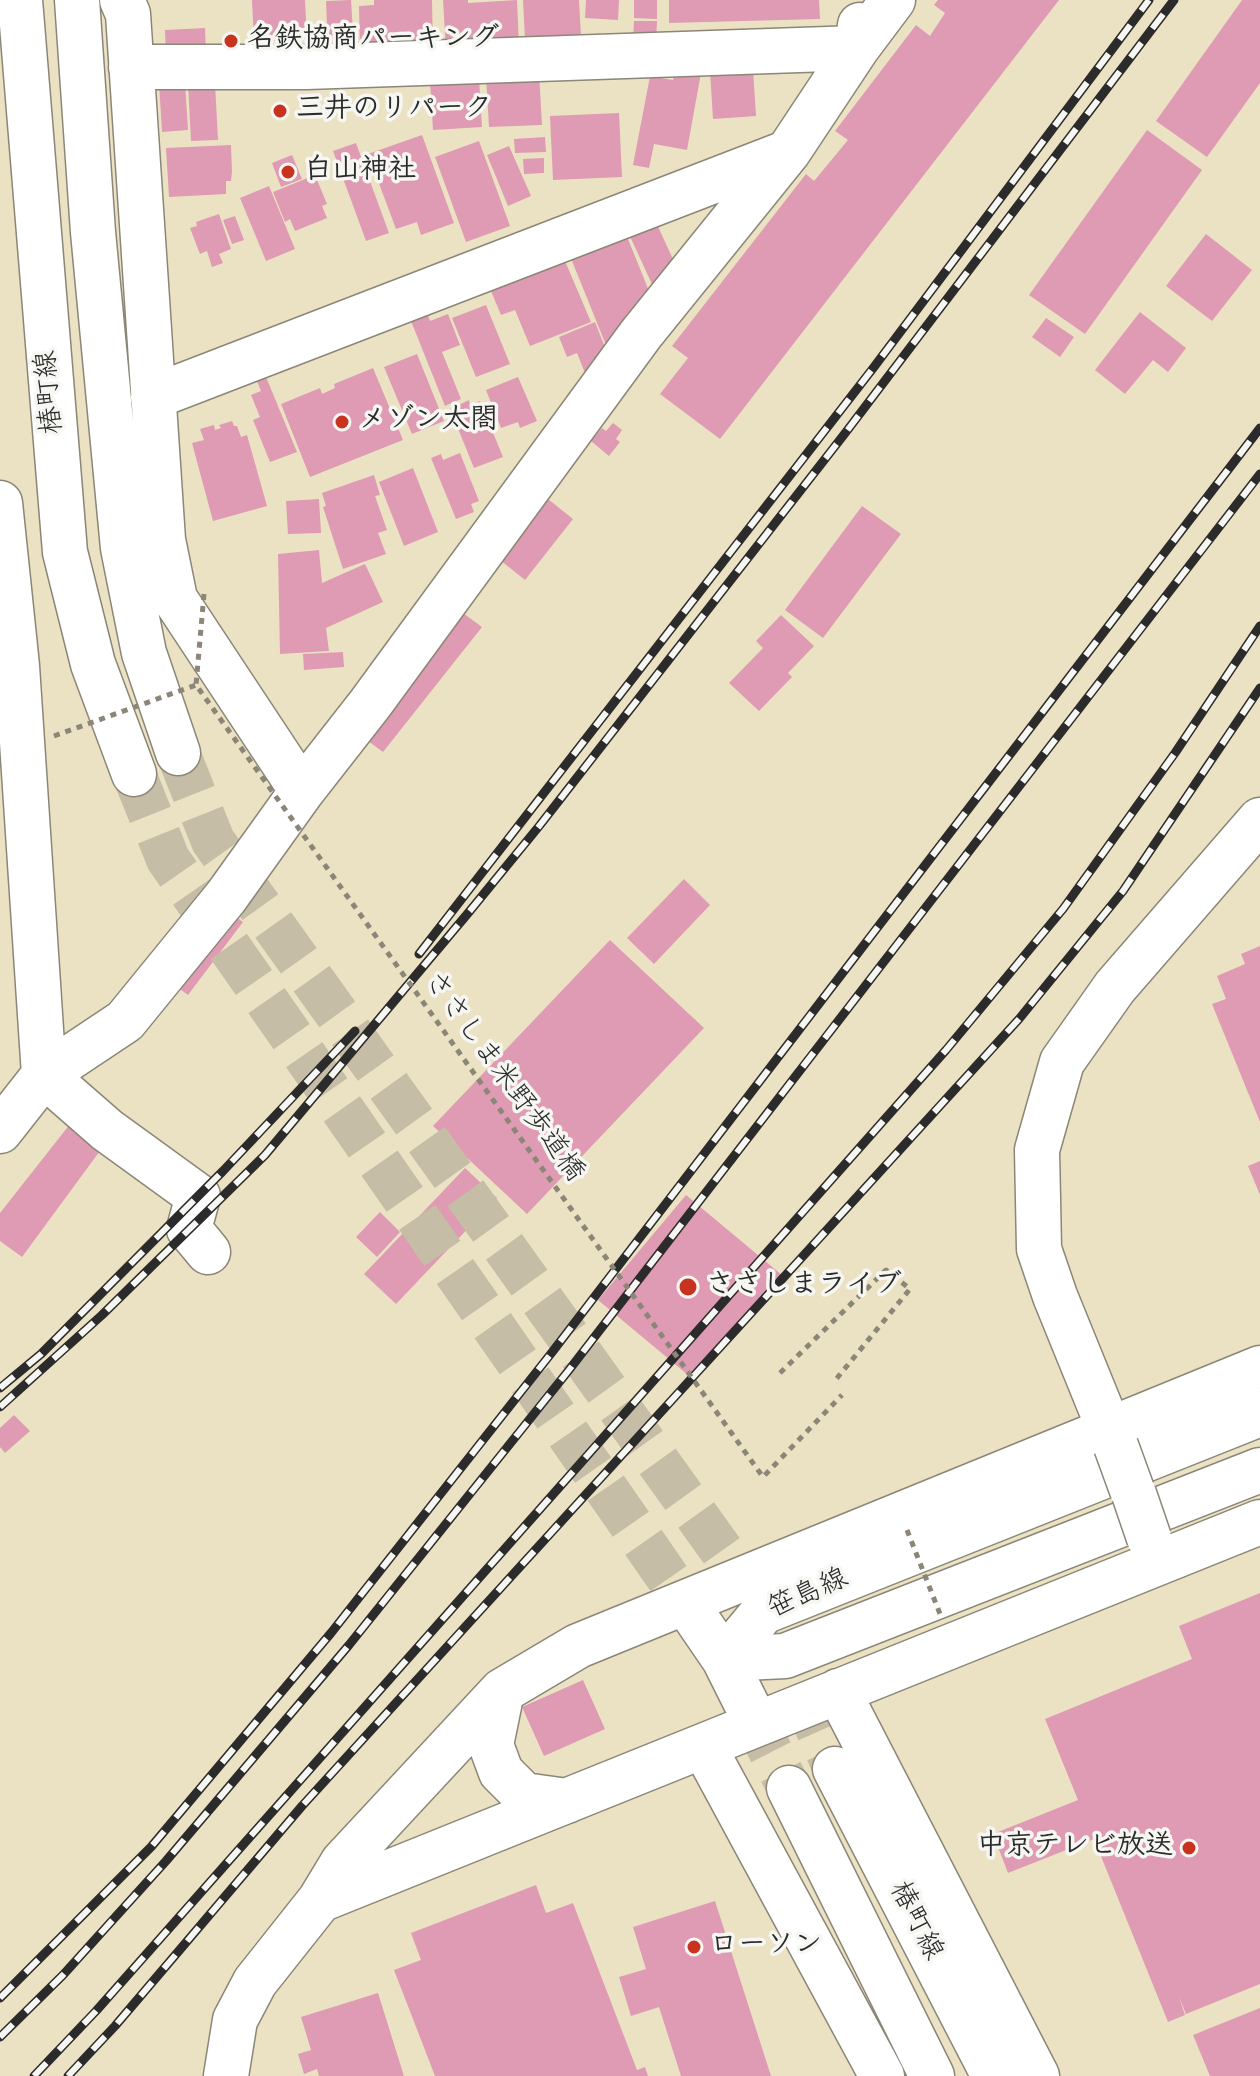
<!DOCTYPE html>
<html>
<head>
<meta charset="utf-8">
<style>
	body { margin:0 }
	canvas { display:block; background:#ebe2c3 }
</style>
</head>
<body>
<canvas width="1260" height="2076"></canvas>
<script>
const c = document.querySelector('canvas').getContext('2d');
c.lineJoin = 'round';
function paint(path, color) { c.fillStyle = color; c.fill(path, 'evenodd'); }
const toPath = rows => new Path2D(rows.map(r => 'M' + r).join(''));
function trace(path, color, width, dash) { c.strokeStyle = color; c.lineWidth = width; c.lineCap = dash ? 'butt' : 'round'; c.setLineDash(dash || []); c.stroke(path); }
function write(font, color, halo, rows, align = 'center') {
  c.font = font + ' "Indie Flower","Klee One",sans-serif'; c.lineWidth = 7; c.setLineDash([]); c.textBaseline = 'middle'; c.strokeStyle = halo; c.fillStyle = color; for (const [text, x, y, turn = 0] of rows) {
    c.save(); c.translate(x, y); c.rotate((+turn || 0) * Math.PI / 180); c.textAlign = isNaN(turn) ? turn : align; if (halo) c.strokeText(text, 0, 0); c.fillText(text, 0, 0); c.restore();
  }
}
const building = toPath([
	[252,0,305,0,307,39,254,42],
	[351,0,354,48,328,50,326,1],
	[374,0,432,0,433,50,360,53,359,6,374,5],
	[443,0,468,0,468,3,517,0,519,46,446,50],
	[523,0,579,0,581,36,525,39],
	[586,0,619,0,618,20,585,18],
	[634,0,657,0,657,19,634,18],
	[669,0,819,0,820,19,669,23],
	[938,0,1059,0,720,439,660,394,688,358,672,346,806,174,814,181,848,140,835,131,916,25,930,36,945,13,934,5],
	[1242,0,1260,0,1260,83,1207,157,1156,121],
	[634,21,657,21,656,42,633,41],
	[205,28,206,55,166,58,165,30],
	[675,68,701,73,687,150,654,144,649,168,633,165,650,76,673,80],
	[753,69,756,116,713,119,710,71],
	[539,72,542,125,489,127,486,76],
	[479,78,482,127,433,130,430,81],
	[185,82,188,130,162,132,159,83],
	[215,83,218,140,191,141,188,84],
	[619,113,622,177,553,180,550,116],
	[1147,130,1202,170,1085,334,1029,295],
	[422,135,454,223,421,235,417,222,396,229,368,154],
	[545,137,546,152,515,153,514,139],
	[479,141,510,226,466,242,435,157],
	[356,143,389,233,366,241,333,151],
	[231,145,232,172,231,181,226,181,226,194,169,197,166,148],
	[509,146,531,196,508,206,487,155],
	[292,155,302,179,281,187,272,163],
	[544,158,544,173,524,174,523,159],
	[315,175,327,204,322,206,327,218,295,231,290,219,285,222,273,192],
	[269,186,295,249,266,261,240,198],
	[219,214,231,249,219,254,223,263,212,267,207,251,200,254,190,228,197,226,196,222],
	[235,216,244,240,232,244,223,220],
	[655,220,677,268,656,293,628,232],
	[626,234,651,296,608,350,570,256],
	[1206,234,1252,270,1212,321,1166,286],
	[565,261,591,322,530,346,515,310,501,315,491,291],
	[486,305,510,364,476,377,452,318],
	[426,310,430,321,448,314,460,345,442,352,461,399,445,406,409,316],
	[1140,312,1186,348,1168,372,1153,360,1125,394,1095,370],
	[1046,318,1074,337,1060,357,1032,337],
	[595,322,608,355,587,378,577,353,567,357,559,337],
	[417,354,444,421,412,434,384,367],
	[373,368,403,440,310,477,281,404,320,388,322,394,335,388,334,384],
	[266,377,297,452,270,462,253,420,260,417,251,395,261,391,257,381],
	[518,377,537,421,520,428,518,422,501,428,486,390],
	[469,400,470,405,480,401,503,457,474,468,450,409],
	[232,421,234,426,237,426,241,437,247,435,267,506,213,521,192,443,204,440,200,429,214,425,215,430,221,428,219,425],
	[613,423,622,430,616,439,620,442,609,456,591,441,602,428,606,431],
	[460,453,479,501,471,504,474,512,456,519,431,458,441,454,443,460],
	[413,468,438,532,404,546,379,482],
	[374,475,380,495,375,496,387,530,378,533,386,554,343,569,323,507,326,506,322,493],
	[319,499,321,533,288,534,286,501],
	[548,499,573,519,525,580,500,560],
	[862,506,901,534,823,638,785,610],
	[319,550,322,583,365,564,383,602,326,628,329,651,280,654,278,554],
	[463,613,482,627,383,752,364,738],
	[781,615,814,646,788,673,792,677,759,711,729,683,763,648,756,641],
	[343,652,344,667,304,670,303,654],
	[684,879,710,905,654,964,627,938],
	[232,914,243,922,188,995,176,986],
	[610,940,704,1028,527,1214,433,1126],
	[1260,946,1260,1122,1212,1004,1226,999,1217,976,1245,964,1241,954],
	[74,1119,105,1144,22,1257,0,1241,0,1213],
	[1260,1161,1260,1195,1248,1166],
	[465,1168,497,1198,396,1304,364,1274],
	[686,1195,783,1276,694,1380,598,1300],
	[380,1212,400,1232,377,1257,356,1237],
	[14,1415,30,1431,5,1453,0,1447,0,1428],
	[1260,1593,1260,1984,1186,2014,1179,1997,1185,2015,1168,2022,1094,1839,1008,1873,993,1834,1078,1800,1045,1719,1192,1659,1179,1626],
	[583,1680,605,1729,544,1756,522,1707],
	[536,1885,546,1913,573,1903,637,2070,645,2067,648,2076,435,2076,394,1970,421,1960,411,1933],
	[715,1901,771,2076,681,2076,659,2007,631,2016,619,1977,646,1969,633,1927],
	[378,1993,404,2076,319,2076,317,2069,304,2074,298,2054,311,2050,301,2017],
	[1260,2008,1260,2076,1210,2076,1193,2035]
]);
const minorTunnel = toPath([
	[178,753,213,841,752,1593],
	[134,774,168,859,696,1618],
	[801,1691,835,1769],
	[751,1713,789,1788]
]);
const path = toPath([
	[780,1373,886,1270,910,1289,833,1383]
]);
const minor = toPath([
	[20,0,65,552,93,664,134,774],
	[77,0,93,232,123,548,144,653,178,753],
	[122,0,128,14,163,540,175,599,302,791],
	[131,67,306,67,857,48,860,25],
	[153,397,786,153],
	[0,503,17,666,44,1075,107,1130,198,1196,189,1229,208,1252],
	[0,1131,44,1075,125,1021,226,897,302,791,370,704,641,334,788,152,857,48,893,0],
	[1116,1446,1055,1296,1039,1249,1037,1150,1062,1062,1115,987,1260,820],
	[696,1618,724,1659,751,1713],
	[724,1659,763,1612,1260,1414],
	[724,1659,785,1656,1260,1470],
	[502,1691,491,1745,501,1772,524,1795,567,1801],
	[838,1691,1037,2076],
	[704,1747,882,2076],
	[835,1769,994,2076],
	[789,1788,932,2076],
	[320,1900,1260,1522],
	[226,2076,235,2020,255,1982,320,1900,343,1862,502,1691,578,1646,1260,1368]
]);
const rail = toPath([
	[419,954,874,367,1149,0],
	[0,1388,41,1354,223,1171,355,1031],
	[0,1407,102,1315,265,1155,469,912,540,825,846,432,1174,0],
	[0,1998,151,1847,331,1633,553,1351,1260,428],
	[0,2037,63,1975,166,1861,349,1645,569,1370,1260,474],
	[34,2076,96,2011,946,1050,1063,909,1175,753,1260,626],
	[68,2076,115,2026,302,1806,1019,1019,1123,891,1260,688]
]);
const pathBridge = toPath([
	[204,594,196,685,763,1477,842,1395],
	[54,736,196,685],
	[907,1530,942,1619]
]);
const minorBridge = toPath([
	[1116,1446,1132,1490],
	[1134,1494,1149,1538]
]);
const markers = [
	[231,41,8,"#c8321e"],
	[280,111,8,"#c8321e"],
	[288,172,8,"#c8321e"],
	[342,422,8,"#c8321e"],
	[688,1287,10,"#c8321e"],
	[1189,1848,8,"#c8321e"],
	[694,1947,8,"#c8321e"]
];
const poiNames = [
	["名鉄協商パーキング",247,41],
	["三井のリパーク",296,111],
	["白山神社",304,172],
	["メゾン太閤",358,422],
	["ささしまライブ",706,1287],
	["中京テレビ放送",1173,1848,"right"],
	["ローソン",710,1947]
];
const streetNames = [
	["椿町線",52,392,-95],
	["ささしま米野歩道橋",502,1078,54],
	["笹島線",809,1596,-24],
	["椿町線",914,1922,63]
];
paint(building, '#df9bb3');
trace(minorTunnel, '#c5bda5', 44, [44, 22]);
trace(minor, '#8b8677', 47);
trace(path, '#8b8677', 5, [6, 6]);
trace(minor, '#fff', 44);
trace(rail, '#2b2b2b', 9);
trace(rail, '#f6f6f2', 6, [18]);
trace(minorBridge, '#8b8677', 47, []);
trace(pathBridge, '#8b8677', 5, [6, 6]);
trace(minorBridge, '#fff', 44);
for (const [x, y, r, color] of markers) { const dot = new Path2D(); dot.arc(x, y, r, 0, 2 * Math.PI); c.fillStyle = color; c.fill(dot); trace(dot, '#f6f6f2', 3); }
write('bold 28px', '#2b2b2b', '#f6f6f2', poiNames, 'left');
write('28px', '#2b2b2b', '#f6f6f2', streetNames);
</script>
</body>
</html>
